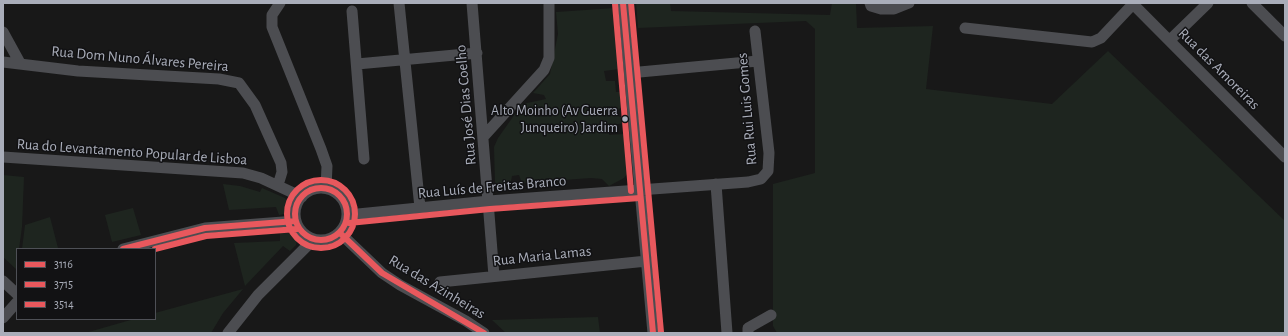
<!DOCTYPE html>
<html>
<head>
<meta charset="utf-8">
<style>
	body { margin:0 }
	#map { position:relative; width:1288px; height:336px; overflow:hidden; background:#181818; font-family:"Alegreya Sans",sans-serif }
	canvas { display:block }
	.frame { position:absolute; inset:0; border:4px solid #a9adb9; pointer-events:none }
	.legend { position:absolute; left:16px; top:248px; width:140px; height:72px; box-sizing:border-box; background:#121214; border:1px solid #4e5056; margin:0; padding:5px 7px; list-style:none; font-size:12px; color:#a9adb9 }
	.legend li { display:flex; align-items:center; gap:8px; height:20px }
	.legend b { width:20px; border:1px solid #4e5056 }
</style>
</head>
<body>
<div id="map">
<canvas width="1288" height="336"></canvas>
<div class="frame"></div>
<ul class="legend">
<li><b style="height:5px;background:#e8585d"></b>3116</li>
<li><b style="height:5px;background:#e8585d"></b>3715</li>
<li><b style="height:5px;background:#e8585d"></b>3514</li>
</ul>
</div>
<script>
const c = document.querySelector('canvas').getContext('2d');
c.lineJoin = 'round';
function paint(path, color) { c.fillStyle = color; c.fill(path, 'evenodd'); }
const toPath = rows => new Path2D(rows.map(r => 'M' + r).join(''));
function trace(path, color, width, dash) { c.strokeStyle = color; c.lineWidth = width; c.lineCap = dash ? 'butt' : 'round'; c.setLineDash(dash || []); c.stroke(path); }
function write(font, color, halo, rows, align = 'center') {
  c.font = font + ' "Alegreya Sans",sans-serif'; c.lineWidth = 3; c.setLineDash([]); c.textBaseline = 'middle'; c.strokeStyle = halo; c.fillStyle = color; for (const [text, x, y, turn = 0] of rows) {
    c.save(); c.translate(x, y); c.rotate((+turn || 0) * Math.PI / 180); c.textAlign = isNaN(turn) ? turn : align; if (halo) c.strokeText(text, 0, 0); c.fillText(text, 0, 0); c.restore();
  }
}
const green = toPath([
	[636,3,670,3,671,11,830,15,832,3,856,3,857,28,933,26,926,89,1052,104,1108,51,1285,221,1285,333,777,333,773,326,773,184,815,173,815,29,806,21,638,28],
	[615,8,620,69,604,71,606,81,615,81,616,92,622,92,623,106,618,110,618,116,623,118,623,123,609,126,609,135,624,134,628,173,624,178,609,186,602,179,591,178,522,183,519,175,512,176,510,186,501,187,495,183,494,147,498,138,522,104,546,99,544,95,533,93,550,74,558,34,556,12],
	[3,175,24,177,22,227,19,249,17,249,16,269,3,257],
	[223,184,240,186,260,192,262,188,285,198,287,202,287,209,284,214,279,215,276,207,229,210],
	[133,208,141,235,112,242,105,215],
	[50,217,58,248,22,249,25,225],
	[280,232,292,233,297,240,296,245,290,251,283,246,245,286,234,243,280,241],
	[243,289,223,313,211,333,85,333,134,319,155,319,155,313],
	[598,317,600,333,506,333,492,320]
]);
const minor = toPath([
	[280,3,272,15,272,27,321,149,327,166,326,188],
	[399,3,420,208],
	[472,3,494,276],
	[623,3,653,333],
	[870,3,871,6,881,9,894,9,909,3],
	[1132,3,1285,157],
	[1252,3,1285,36],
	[352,11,364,159],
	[965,28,1092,42,1101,38,1133,4],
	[3,32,20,63],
	[1170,40,1208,3],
	[3,62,78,71,219,79,239,83,255,105,281,163,282,172,278,185],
	[357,64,477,53],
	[629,73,758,61],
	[484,136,544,70,549,58,549,3],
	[3,157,243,173,261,178,302,197],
	[716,184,727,333],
	'295 214a26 26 0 1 1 52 0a26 26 0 1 1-52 0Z',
	[348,215,489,201,748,182,761,179,768,171,769,153,755,31],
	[340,233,382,273,400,285,466,321,484,333],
	[123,249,205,228,296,221],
	[3,281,17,294],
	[440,282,647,261],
	[3,318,17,302],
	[228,333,258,295,314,239],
	[748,333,748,328,771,315]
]);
const bus1 = toPath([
	'295 214a26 26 0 1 1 52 0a26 26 0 1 1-52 0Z',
	[340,233,382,273,484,333],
	[123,249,205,228,296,221]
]);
const bus2 = toPath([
	[615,4,631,191],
	'287 214a34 34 0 1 1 68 0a34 34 0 1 1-68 0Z',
	[349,223,490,209,640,198],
	[155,249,206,236,297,229]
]);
const bus3 = toPath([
	[623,3,653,333]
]);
const bus4 = toPath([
	[631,3,661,332]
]);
const markers = [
	[625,119,3.5,"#a9adb9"]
];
const busNames = [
	["Alto Moinho (Av Guerra",618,111],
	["Junqueiro) Jardim",618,128]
];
const streetNames = [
	["Rua Dom Nuno Álvares Pereira",140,59,5],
	["Rua das Amoreiras",1219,69,45],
	["Rua José Dias Coelho",466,105,-95],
	["Rua Rui Luis Gomes",747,109,-95],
	["Rua do Levantamento Popular de Lisboa",132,152,4],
	["Rua Luís de Freitas Branco",492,187,-5],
	["Rua Maria Lamas",542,256,-6],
	["Rua das Azinheiras",437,287,31]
];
paint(green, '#1e251f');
trace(minor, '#4c4d51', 11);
trace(bus1, '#e8585d', 6);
trace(bus2, '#e8585d', 6);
trace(bus3, '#e8585d', 6);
trace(bus4, '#e8585d', 6);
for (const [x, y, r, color] of markers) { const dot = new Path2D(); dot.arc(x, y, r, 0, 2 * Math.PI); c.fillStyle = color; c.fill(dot); trace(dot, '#121214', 1.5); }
write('14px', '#a9adb9', '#121214', busNames, 'right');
write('15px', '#a9adb9', '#121214', streetNames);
</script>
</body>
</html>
